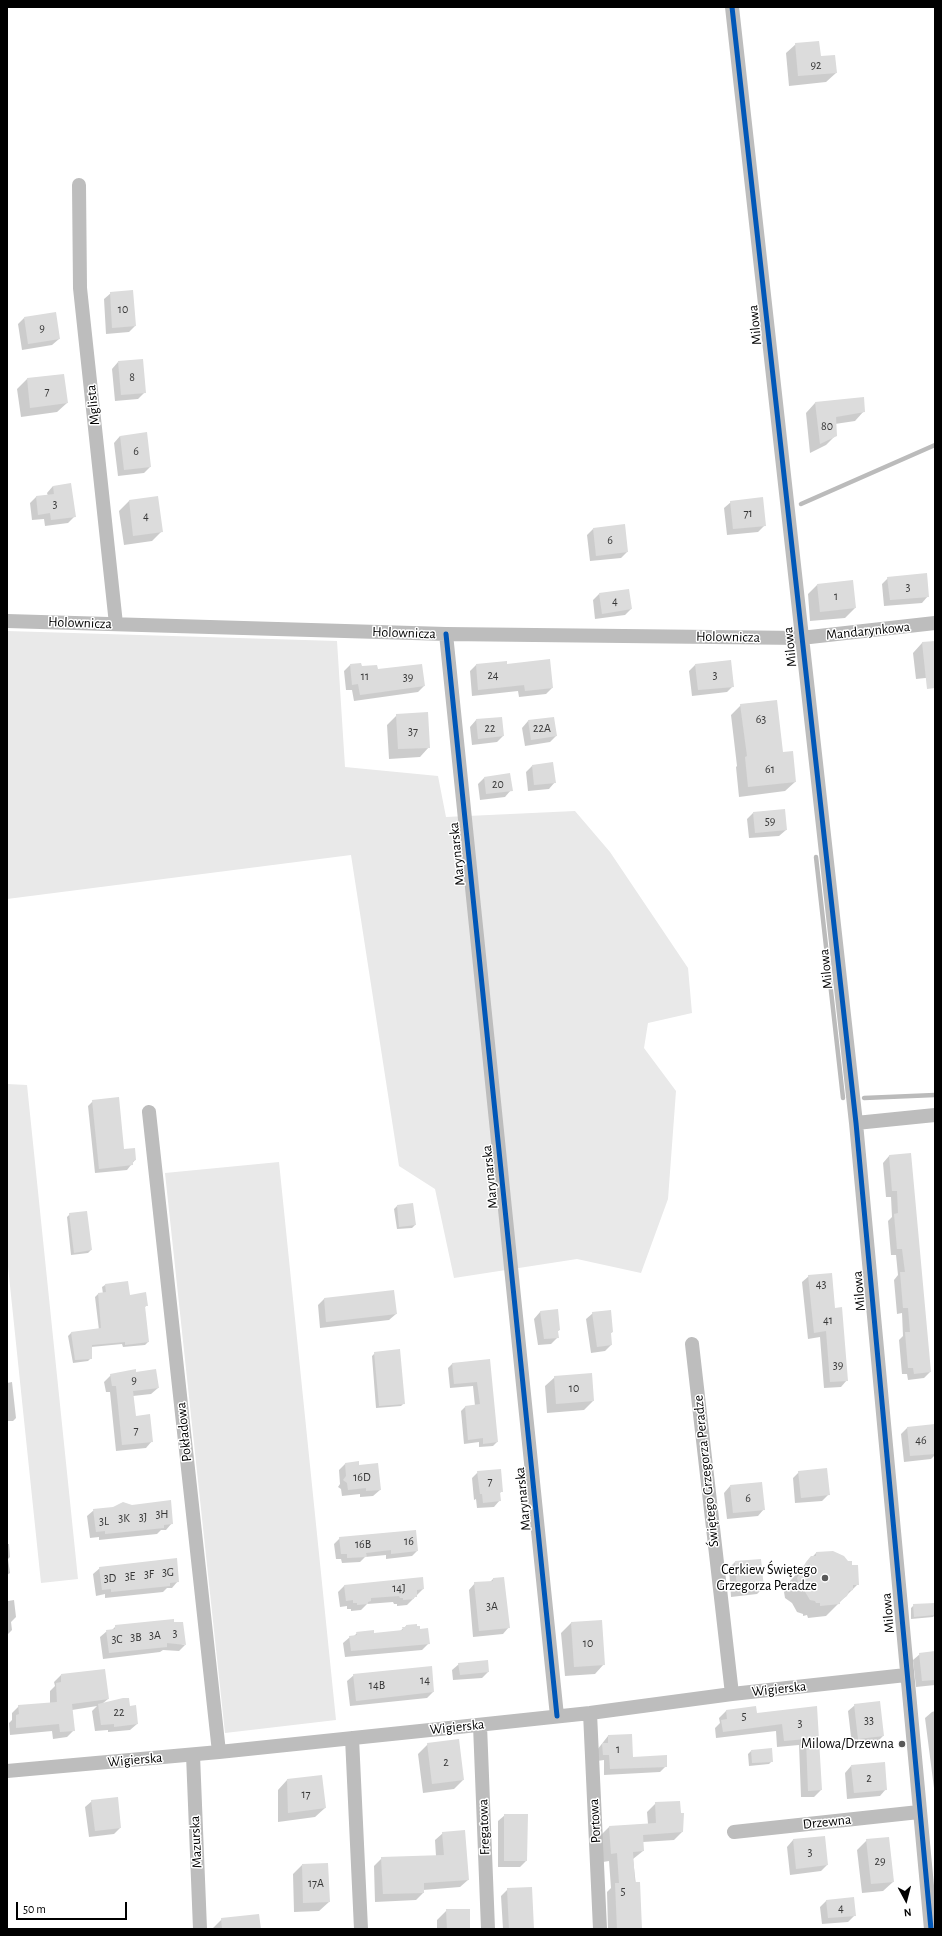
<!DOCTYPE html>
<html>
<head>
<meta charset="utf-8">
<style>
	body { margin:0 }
	#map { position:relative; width:942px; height:1936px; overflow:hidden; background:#fff; font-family:"Alegreya Sans",sans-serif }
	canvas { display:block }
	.frame { position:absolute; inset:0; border:8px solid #000; pointer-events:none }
	.north { position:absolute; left:886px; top:1880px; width:40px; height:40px; -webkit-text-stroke:3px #fff; paint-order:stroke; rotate:173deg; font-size:11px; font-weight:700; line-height:16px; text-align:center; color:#000 }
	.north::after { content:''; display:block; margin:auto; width:14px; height:18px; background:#000; clip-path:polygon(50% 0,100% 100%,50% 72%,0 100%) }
	.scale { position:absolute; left:16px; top:1902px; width:111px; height:18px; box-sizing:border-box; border:2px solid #000; border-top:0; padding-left:5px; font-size:12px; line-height:14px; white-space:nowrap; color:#000; -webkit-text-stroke:3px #fff; paint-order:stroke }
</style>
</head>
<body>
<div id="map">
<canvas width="942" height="1936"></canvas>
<div class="frame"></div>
<div class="north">N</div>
<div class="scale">50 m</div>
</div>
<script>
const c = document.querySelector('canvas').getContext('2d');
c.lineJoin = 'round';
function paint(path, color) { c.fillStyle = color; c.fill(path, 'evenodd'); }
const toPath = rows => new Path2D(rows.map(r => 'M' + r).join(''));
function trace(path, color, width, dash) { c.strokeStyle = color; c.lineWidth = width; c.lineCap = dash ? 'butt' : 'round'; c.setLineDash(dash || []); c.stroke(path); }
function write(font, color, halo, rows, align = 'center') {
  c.font = font + ' "Alegreya Sans",sans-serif'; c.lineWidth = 3; c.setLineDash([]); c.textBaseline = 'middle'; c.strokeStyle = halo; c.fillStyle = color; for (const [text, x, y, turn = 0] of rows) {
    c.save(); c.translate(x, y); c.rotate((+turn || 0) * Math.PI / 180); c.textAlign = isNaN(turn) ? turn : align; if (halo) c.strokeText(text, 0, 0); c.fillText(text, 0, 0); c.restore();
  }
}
const green = toPath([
	[7,631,337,641,345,767,438,776,446,817,575,811,610,852,688,968,692,1013,648,1023,644,1048,676,1091,668,1199,641,1273,577,1259,454,1278,435,1189,399,1166,351,855,7,899],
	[7,1084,27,1085,78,1579,41,1583,7,1257],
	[279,1162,336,1720,225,1733,165,1173]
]);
const shadow = toPath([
	[796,44,820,57,836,73,826,82,789,86,786,53],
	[111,293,135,326,129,332,106,334,104,299],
	[24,318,59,339,52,345,22,350,18,324],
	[118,362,145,392,138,399,115,401,112,369],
	[63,375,67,403,57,412,21,417,17,389,27,379],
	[815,403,864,411,855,421,835,424,836,435,826,445,810,453,806,413],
	[120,436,150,467,144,473,118,476,114,443],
	[53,486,74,517,68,523,45,526,44,519,32,520,30,503,36,497,48,496,47,493],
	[157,497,162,531,152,541,124,545,119,511,129,501],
	[731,502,765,525,758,532,727,535,724,508],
	[593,529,627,552,621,558,590,561,587,535],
	[888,578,928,596,922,603,884,606,882,584],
	[817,585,855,608,845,618,810,621,808,594],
	[599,594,631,609,625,615,595,619,593,600],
	[935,642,935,677,916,679,913,653,922,643],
	[506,662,506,665,552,688,546,694,519,697,518,691,472,696,470,671,476,665],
	[350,665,377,670,424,686,418,692,354,701,352,690,346,690,344,671],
	[695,665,733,686,727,692,692,696,689,671],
	[741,705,782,753,795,782,785,791,739,797,736,767,737,766,731,715],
	[397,715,429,747,420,757,389,759,387,725],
	[501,718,503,736,497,742,472,745,470,727,476,720],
	[553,718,556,736,550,742,525,746,522,728,528,721],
	[532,766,555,782,549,789,528,791,526,772],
	[484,778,511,790,505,797,480,800,478,784],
	[753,813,786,830,779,836,749,838,747,819],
	[93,1101,123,1150,135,1160,127,1170,95,1173,88,1106],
	[910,1154,930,1372,924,1378,908,1380,907,1374,902,1374,899,1340,903,1336,902,1313,897,1314,894,1280,898,1275,896,1255,891,1255,888,1221,892,1217,891,1197,886,1197,883,1163,889,1156],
	[397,1206,415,1225,412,1228,397,1229,394,1209],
	[70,1214,91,1250,88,1253,71,1255,67,1217],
	[809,1276,834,1309,847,1380,841,1387,824,1388,820,1337,808,1339,802,1282],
	[105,1285,147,1305,144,1308,148,1342,145,1345,123,1347,122,1344,91,1347,91,1358,88,1361,73,1363,68,1336,71,1333,99,1330,95,1297,98,1294,103,1294,102,1287],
	[393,1291,396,1314,389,1320,320,1328,318,1305,324,1299],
	[557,1310,559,1330,557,1332,558,1337,551,1344,538,1345,534,1319,540,1312],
	[593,1313,612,1332,610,1334,611,1345,605,1351,591,1353,586,1319],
	[375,1353,404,1403,401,1406,376,1408,372,1356],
	[489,1360,497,1442,493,1446,479,1447,479,1442,464,1444,461,1411,465,1407,475,1406,473,1386,450,1388,448,1368,452,1364],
	[135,1373,158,1388,151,1394,133,1396,135,1417,152,1441,146,1448,116,1451,110,1392,106,1392,104,1382,111,1375],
	[555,1377,593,1401,584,1410,547,1413,545,1386],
	[12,1382,16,1418,13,1421,7,1421,7,1383],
	[934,1425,935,1455,931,1459,904,1462,901,1434,907,1428],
	[345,1464,358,1466,380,1490,373,1496,360,1497,360,1494,342,1496,341,1489,338,1487,340,1484,339,1470],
	[478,1472,502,1491,500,1493,500,1500,494,1507,477,1508,476,1499,474,1500,472,1478],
	[799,1472,828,1495,822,1501,795,1503,793,1478],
	[730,1486,764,1509,758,1516,727,1519,724,1493],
	[94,1510,172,1523,166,1530,161,1530,157,1534,99,1540,99,1537,90,1538,87,1516],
	[340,1538,417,1551,412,1556,386,1559,386,1555,365,1557,360,1562,342,1563,341,1559,336,1559,334,1544],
	[7,1544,9,1544,10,1557,8,1559,10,1573,7,1575],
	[816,1553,858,1584,826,1616,808,1618,807,1615,803,1616,803,1614,797,1612,792,1603,785,1598,784,1592,790,1583,790,1581],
	[735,1562,763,1588,757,1594,731,1597,729,1568],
	[100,1568,178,1581,172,1588,167,1588,163,1592,105,1598,105,1594,96,1596,93,1574],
	[493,1579,509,1627,503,1634,473,1637,469,1590,475,1583,490,1582],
	[344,1586,423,1589,407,1605,397,1606,397,1604,394,1604,393,1602,367,1604,361,1610,351,1611,351,1609,347,1609,347,1606,340,1607,338,1592],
	[7,1597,8,1601,14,1600,16,1617,11,1622,12,1630,7,1635],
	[935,1604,935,1615,933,1617,911,1619,911,1608,914,1605],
	[601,1621,604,1664,595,1674,565,1676,561,1633,571,1623],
	[416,1625,429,1643,422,1650,345,1657,343,1643,350,1637,354,1636,357,1633,373,1634,400,1631,406,1626],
	[116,1626,185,1645,179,1651,163,1650,160,1652,103,1659,100,1637,107,1631,112,1630],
	[935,1652,935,1685,916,1687,913,1660,920,1654],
	[459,1664,488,1672,482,1678,453,1680,452,1670],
	[61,1675,108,1699,102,1704,129,1707,137,1724,130,1730,108,1732,108,1730,95,1731,92,1711,97,1706,72,1710,74,1730,67,1737,53,1739,52,1731,10,1735,9,1723,12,1720,12,1713,19,1706,50,1704,50,1691,55,1686,54,1682],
	[354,1675,433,1692,427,1698,350,1706,347,1681],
	[855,1705,883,1736,877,1742,852,1745,848,1711],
	[816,1707,821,1790,814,1797,801,1797,799,1745,777,1747,776,1731,716,1738,715,1728,720,1723,719,1718,726,1711,756,1714],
	[935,1711,935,1796,925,1718,932,1712],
	[608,1736,632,1758,666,1766,660,1772,604,1775,604,1760,597,1761,597,1750],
	[428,1744,463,1780,454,1789,423,1793,418,1754],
	[751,1751,772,1761,769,1764,749,1766,748,1754],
	[851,1766,886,1789,880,1796,847,1799,845,1773],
	[287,1780,325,1808,315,1817,278,1822,278,1790],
	[92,1801,120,1828,114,1834,89,1837,85,1807],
	[656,1803,682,1832,674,1840,643,1842,643,1851,633,1859,641,1929,608,1929,607,1892,611,1888,609,1861,603,1862,601,1835,609,1827,648,1824,647,1812],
	[505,1815,526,1861,520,1867,498,1867,498,1821],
	[443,1833,468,1880,460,1887,423,1890,423,1893,416,1900,375,1902,374,1866,382,1858,436,1856,435,1840],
	[824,1837,827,1865,821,1871,790,1875,787,1847,793,1840],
	[867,1840,893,1882,883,1891,862,1893,857,1850],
	[302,1865,329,1902,319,1911,294,1912,293,1874],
	[508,1889,533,1929,503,1929,501,1896],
	[827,1900,855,1915,848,1922,822,1924,820,1907],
	[447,1910,469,1929,437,1929,437,1920],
	[222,1919,260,1929,212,1929]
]);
const stream = toPath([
	[801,504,935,445],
	[816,857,843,1098],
	[864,1098,935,1095]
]);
const building = toPath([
	[819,41,821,56,835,55,837,73,798,76,795,43],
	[133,290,136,326,112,328,110,292],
	[56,312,60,339,28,344,24,317],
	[143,359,146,393,121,395,118,361],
	[64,374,68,403,30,408,27,378],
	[864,397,865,412,836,417,837,436,820,444,815,402],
	[147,432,151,467,124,470,120,436],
	[71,483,76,517,51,520,50,513,38,515,36,496,54,494,53,486],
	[158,496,163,532,133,536,129,500],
	[763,497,766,526,733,529,730,501],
	[625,524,628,552,596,556,593,528],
	[927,573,929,597,890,600,887,577],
	[853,580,856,608,820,612,817,584],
	[629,589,632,609,602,614,599,593],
	[935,641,935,688,927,689,922,642],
	[550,659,553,688,525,691,524,685,478,690,476,664,507,661,507,664],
	[731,660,734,687,698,690,695,664],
	[361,663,362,666,377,665,378,669,422,664,425,686,360,695,358,684,352,685,350,664],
	[777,700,783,752,793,751,796,782,748,787,745,757,747,756,740,704],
	[428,712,430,748,398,749,396,714],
	[502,717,504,736,478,739,476,719],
	[554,717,557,736,531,740,528,720],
	[553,762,556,783,534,785,532,765],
	[510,773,513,791,486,794,484,777],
	[785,809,787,830,755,833,753,812],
	[119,1097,124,1149,135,1148,136,1160,133,1161,133,1165,99,1169,92,1100],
	[911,1153,931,1372,914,1374,913,1368,908,1368,905,1332,910,1332,908,1308,903,1308,900,1272,905,1272,902,1249,897,1249,894,1214,898,1213,897,1191,892,1191,889,1155],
	[413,1203,416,1225,399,1227,397,1205],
	[87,1211,92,1250,74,1253,69,1213],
	[832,1273,835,1308,842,1307,848,1381,830,1382,826,1331,814,1333,808,1275],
	[128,1281,130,1295,146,1292,148,1306,145,1306,149,1342,125,1345,125,1342,92,1345,92,1359,75,1360,71,1332,101,1328,98,1293,106,1292,105,1284],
	[394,1290,397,1314,326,1322,324,1298],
	[558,1309,560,1330,558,1331,559,1338,544,1339,540,1311],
	[611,1310,613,1332,611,1333,612,1345,597,1347,592,1312],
	[400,1349,405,1404,379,1406,374,1352],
	[490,1359,498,1442,483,1444,483,1438,468,1440,465,1406,480,1404,477,1382,454,1384,452,1363],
	[136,1369,136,1372,156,1369,159,1388,133,1391,136,1416,150,1414,153,1442,122,1445,116,1386,112,1386,110,1374],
	[592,1373,594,1401,556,1404,554,1376],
	[935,1424,935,1454,910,1456,907,1427],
	[359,1461,359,1465,378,1463,381,1490,366,1491,366,1488,348,1490,347,1483,343,1480,346,1476,345,1463],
	[827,1468,830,1495,801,1498,798,1471],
	[501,1469,503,1492,500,1492,501,1501,483,1503,482,1494,480,1494,477,1471],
	[762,1482,765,1510,733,1513,730,1485],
	[171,1500,173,1524,164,1525,164,1528,105,1534,105,1531,96,1532,93,1509,113,1507,123,1502,132,1505],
	[416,1530,418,1551,391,1554,391,1550,366,1553,367,1557,347,1558,347,1554,341,1554,339,1537],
	[833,1551,844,1556,848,1561,852,1561,852,1565,858,1565,859,1585,853,1585,853,1590,849,1591,847,1596,840,1601,840,1604,820,1606,820,1603,816,1603,815,1601,810,1600,804,1590,799,1587,797,1578,806,1562,811,1556,816,1556,816,1552],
	[177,1558,179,1582,170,1583,170,1586,111,1592,111,1589,102,1590,99,1567],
	[761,1559,764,1588,737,1591,735,1561],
	[423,1577,424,1589,417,1590,417,1597,414,1597,414,1599,403,1600,403,1598,400,1598,399,1596,371,1598,371,1601,368,1602,368,1604,357,1605,357,1603,353,1603,353,1600,346,1601,344,1585],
	[504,1577,510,1628,479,1631,474,1582,493,1581,493,1578],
	[935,1603,935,1615,914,1617,913,1604],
	[174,1619,174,1622,183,1622,186,1645,167,1643,167,1647,109,1653,106,1630,115,1629,115,1625],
	[602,1620,605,1665,574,1667,571,1622],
	[417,1624,417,1626,420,1626,420,1629,428,1628,430,1644,351,1651,349,1636,357,1635,356,1632,374,1630,374,1633,403,1630,402,1627,406,1627,406,1625],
	[935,1651,935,1680,922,1681,919,1653],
	[488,1660,489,1672,460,1675,458,1663],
	[432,1666,434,1692,356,1701,353,1674],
	[105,1669,109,1699,72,1704,75,1731,60,1732,59,1724,16,1728,16,1715,19,1714,18,1705,57,1702,56,1683,61,1682,61,1674],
	[123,1698,129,1698,130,1706,136,1705,138,1724,114,1727,114,1724,101,1725,98,1704],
	[880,1701,884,1736,858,1739,854,1704],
	[756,1706,757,1713,817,1706,822,1790,808,1791,806,1739,784,1741,782,1724,723,1732,721,1720,727,1719,726,1710],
	[632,1734,633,1757,667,1755,667,1767,610,1769,609,1755,603,1755,602,1743,608,1743,608,1735],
	[459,1739,464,1780,432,1784,427,1743],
	[772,1748,773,1762,752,1763,751,1750],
	[885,1762,887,1790,854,1793,851,1765],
	[322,1775,326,1808,288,1813,287,1779],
	[118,1797,121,1828,95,1831,91,1800],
	[680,1801,681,1813,684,1813,683,1832,643,1835,644,1851,633,1852,635,1882,640,1882,642,1929,617,1929,615,1883,619,1883,617,1853,611,1854,609,1826,656,1823,655,1802],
	[504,1814,528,1814,527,1861,504,1861],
	[465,1830,469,1880,424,1883,424,1893,383,1894,381,1857,444,1855,442,1832],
	[825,1836,828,1865,796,1869,793,1839],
	[889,1837,894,1882,871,1884,866,1839],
	[328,1863,330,1902,303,1903,302,1864],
	[532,1887,534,1929,509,1929,507,1888],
	[854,1897,856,1916,828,1918,826,1900],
	[446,1909,470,1909,470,1929,447,1929],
	[259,1914,261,1929,222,1929,221,1918]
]);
const street = toPath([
	[732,7,856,1123,931,1929],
	[79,185,80,288,116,624],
	[7,621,446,634,801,638,935,623],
	[446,634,557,1716],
	[149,1112,219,1752],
	[856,1123,935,1115],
	[692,1344,732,1694],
	[590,1713,600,1929],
	[480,1725,488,1929],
	[352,1738,361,1929],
	[193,1755,200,1929],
	[7,1771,219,1752,449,1728,590,1713,732,1694,906,1675],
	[734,1832,919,1812]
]);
const cycleway = toPath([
	[732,7,856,1123,931,1929],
	[446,634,557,1716]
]);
const markers = [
	[825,1578,4,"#595959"],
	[902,1744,4,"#595959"]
];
const numberNames = [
	["92",816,65],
	["10",123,309],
	["9",42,328],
	["8",132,377],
	["7",47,391],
	["80",827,426],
	["6",136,451],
	["3",55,504],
	["71",748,513],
	["4",146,516],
	["6",610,540],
	["3",908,587],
	["1",836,596],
	["4",615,601],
	["24",493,675],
	["3",715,675],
	["11",365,676],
	["39",408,677],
	["63",761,719],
	["22",490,728],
	["22A",542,728],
	["37",413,731],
	["61",770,769],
	["20",498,784],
	["59",770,821],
	["43",821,1284],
	["41",828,1320],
	["39",838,1365],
	["9",134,1380],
	["10",574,1388],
	["7",136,1430],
	["46",921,1440],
	["16D",362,1477],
	["7",490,1481],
	["6",748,1498],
	["3H",162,1514],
	["3J",143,1517],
	["3K",124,1518],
	["3L",104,1521],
	["16",409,1541],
	["16B",363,1544],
	["3G",168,1572],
	["3F",149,1574],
	["3E",130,1576],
	["3D",110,1578],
	["14J",399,1588],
	["3A",492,1606],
	["3",175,1633],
	["3A",155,1635],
	["3B",136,1637],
	["3C",117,1639],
	["10",588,1643],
	["14",425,1680],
	["14B",377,1685],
	["22",119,1712],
	["5",744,1716],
	["33",869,1720],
	["3",800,1723],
	["1",618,1749],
	["2",446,1762],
	["2",869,1778],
	["17",306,1794],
	["3",810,1852],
	["29",880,1861],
	["17A",316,1883],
	["5",623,1891],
	["4",841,1908]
];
const streetNames = [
	["Milowa",755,325,-96],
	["Mglista",93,405,-96],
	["Holownicza",80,623,2],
	["Mandarynkowa",868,631,-6],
	["Holownicza",404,633,2],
	["Holownicza",728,637,1],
	["Milowa",790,647,-96],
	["Marynarska",457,854,-96],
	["Milowa",826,969,-96],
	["Marynarska",490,1177,-96],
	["Milowa",859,1291,-95],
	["Pokładowa",184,1432,-96],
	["Świętego Grzegorza Peradze",706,1471,-96],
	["Marynarska",523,1499,-96],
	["Milowa",888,1613,-95],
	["Wigierska",779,1689,-6],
	["Wigierska",457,1727,-6],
	["Wigierska",135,1760,-5],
	["Portowa",595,1821,-93],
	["Drzewna",827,1822,-6],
	["Fregatowa",484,1827,-92],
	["Mazurska",196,1842,-93]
];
const poiNames = [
	["Cerkiew Świętego",817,1570],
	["Grzegorza Peradze",817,1586],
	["Milowa/Drzewna",894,1744]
];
paint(green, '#e9e9e9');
paint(shadow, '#0003');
trace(stream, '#bbb', 4.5);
paint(building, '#dcdcdc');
trace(street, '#bdbdbd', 14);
trace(cycleway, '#0057b8', 5);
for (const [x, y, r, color] of markers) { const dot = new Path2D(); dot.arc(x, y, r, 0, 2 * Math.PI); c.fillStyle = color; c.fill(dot); trace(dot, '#fff', 1.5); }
write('12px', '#373737', null, numberNames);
write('14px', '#000', '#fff', streetNames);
write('14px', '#000', '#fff', poiNames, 'right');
</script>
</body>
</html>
